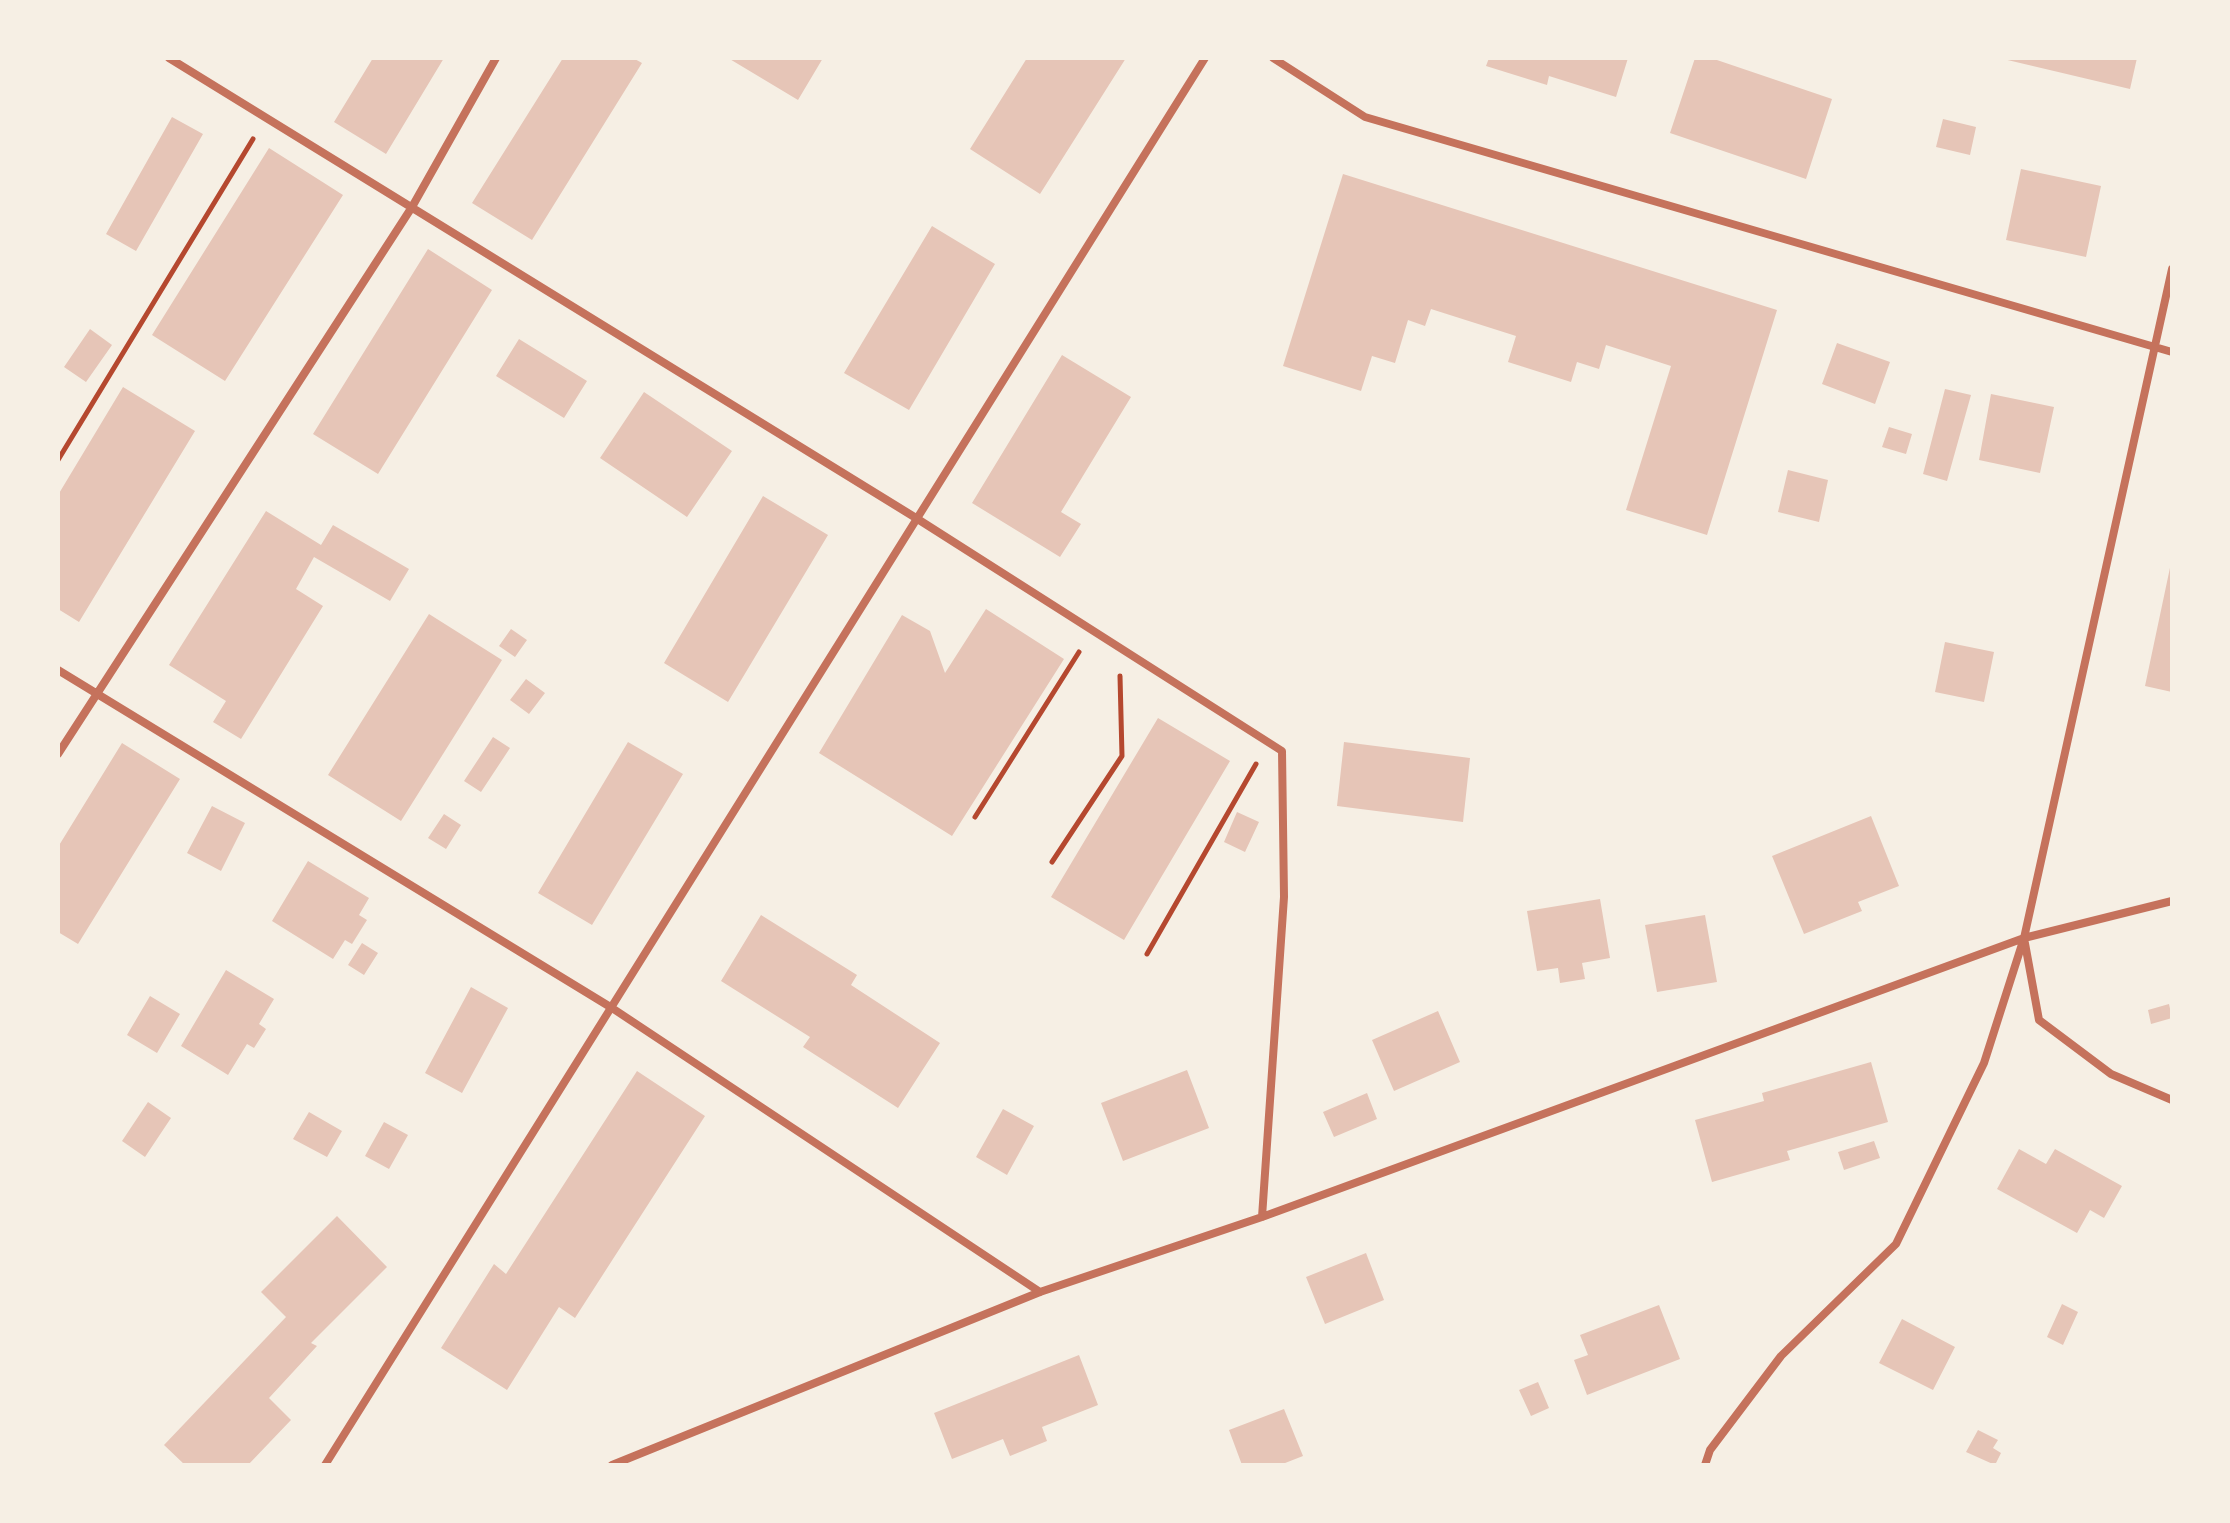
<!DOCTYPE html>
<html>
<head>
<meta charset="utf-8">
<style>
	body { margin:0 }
	#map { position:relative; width:2230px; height:1523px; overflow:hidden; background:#f6efe4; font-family:Arial,sans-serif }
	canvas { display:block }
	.frame { position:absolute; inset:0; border:60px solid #f6efe4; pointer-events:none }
</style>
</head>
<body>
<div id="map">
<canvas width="2230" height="1523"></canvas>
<div class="frame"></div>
</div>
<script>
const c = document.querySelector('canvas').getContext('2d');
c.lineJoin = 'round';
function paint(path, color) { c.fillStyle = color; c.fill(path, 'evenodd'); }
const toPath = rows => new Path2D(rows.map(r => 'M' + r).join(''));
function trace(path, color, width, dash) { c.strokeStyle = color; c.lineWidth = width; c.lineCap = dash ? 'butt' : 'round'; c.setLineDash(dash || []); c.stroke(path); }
const building = toPath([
	[373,58,444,58,386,154,334,122],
	[563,58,633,58,642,63,532,240,472,203],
	[728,58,823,58,798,100],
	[1027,58,1126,58,1040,194,970,149],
	[1489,58,1628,58,1616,97,1549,76,1547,85,1486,66],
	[1695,58,1711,58,1832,99,1806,179,1670,133],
	[1999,58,2137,58,2130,89],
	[172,117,203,134,136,251,106,234],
	[1943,119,1976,127,1970,155,1936,147],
	[269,148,343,195,225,381,152,335],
	[2021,169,2101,186,2086,257,2006,240],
	[1343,174,1777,310,1707,535,1626,510,1671,366,1606,345,1599,369,1577,362,1571,382,1508,362,1516,336,1431,309,1425,326,1408,320,1395,363,1372,356,1361,391,1283,366],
	[932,226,995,264,909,410,844,373],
	[428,249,492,290,378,474,313,434],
	[90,329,112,345,86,382,64,367],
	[519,339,587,381,564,418,496,376],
	[1837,343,1890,362,1875,404,1822,384],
	[1062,355,1131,397,1061,512,1081,524,1060,557,972,503],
	[123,387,195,431,79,622,58,609,58,495],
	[1945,389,1971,395,1947,481,1923,474],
	[644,392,732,451,687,517,600,458],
	[1991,394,2054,407,2040,473,1979,460],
	[1889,427,1912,434,1906,454,1882,447],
	[1788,470,1828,480,1819,522,1778,512],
	[763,496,828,535,728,702,664,663],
	[266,511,321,545,333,525,409,569,390,601,314,557,296,589,323,606,241,739,213,722,226,701,169,665],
	[2171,563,2172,563,2172,692,2145,686],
	[986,609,1064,659,952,836,819,753,902,615,930,631,945,673],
	[429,614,502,660,401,821,328,775],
	[511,629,527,640,515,657,499,646],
	[1945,642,1994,652,1984,702,1935,692],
	[526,679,545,693,529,714,510,700],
	[1158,718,1230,761,1124,940,1051,897],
	[493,737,510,748,481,792,464,781],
	[628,742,683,774,592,925,538,893],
	[1344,742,1470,758,1463,822,1337,806],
	[122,743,180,779,78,944,58,932,58,847],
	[212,806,245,823,221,871,187,853],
	[1237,812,1259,822,1245,852,1224,842],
	[444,814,461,825,446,849,428,838],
	[1871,816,1899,886,1858,902,1862,911,1804,934,1772,856],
	[308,861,369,898,359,915,367,920,352,944,345,940,333,959,272,921],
	[1600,899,1610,958,1582,963,1585,979,1560,983,1558,968,1537,971,1527,911],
	[761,915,857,975,851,985,940,1043,898,1108,803,1047,810,1037,721,981],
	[1705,915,1717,982,1657,992,1645,925],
	[362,943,378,953,364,975,348,965],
	[226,970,274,999,259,1024,266,1029,254,1048,247,1044,228,1075,181,1046],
	[471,987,508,1008,462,1093,425,1073],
	[150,996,180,1014,157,1053,127,1035],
	[2169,1004,2172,1018,2151,1024,2148,1010],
	[1438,1011,1460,1062,1394,1091,1372,1040],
	[1871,1062,1888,1122,1787,1151,1790,1160,1712,1182,1695,1120,1764,1101,1762,1093],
	[1187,1070,1209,1128,1123,1161,1101,1103],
	[637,1071,705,1116,575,1318,559,1307,507,1390,441,1348,494,1264,506,1274],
	[1367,1093,1377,1119,1334,1137,1323,1112],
	[148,1102,171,1118,145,1157,122,1141],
	[1003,1109,1034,1126,1007,1175,976,1157],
	[309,1112,342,1131,327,1157,293,1139],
	[384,1122,408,1135,389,1169,365,1156],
	[1874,1141,1880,1158,1844,1170,1838,1152],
	[2019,1149,2046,1164,2055,1149,2122,1186,2104,1218,2090,1210,2077,1233,1997,1189],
	[337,1216,387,1267,311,1343,317,1346,269,1398,291,1420,248,1465,185,1465,164,1445,286,1317,261,1292],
	[1366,1253,1384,1300,1325,1324,1306,1277],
	[2062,1304,2078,1312,2063,1345,2047,1337],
	[1659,1305,1680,1359,1587,1395,1574,1360,1588,1355,1580,1335],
	[1902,1319,1955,1347,1933,1390,1879,1363],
	[1079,1355,1098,1405,1042,1427,1047,1441,1010,1456,1003,1439,952,1459,934,1413],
	[1538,1382,1549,1408,1531,1416,1519,1390],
	[1284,1409,1303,1456,1280,1465,1242,1465,1229,1430],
	[1978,1430,1998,1440,1993,1448,2001,1453,1995,1465,1966,1452]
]);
const path = toPath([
	[58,460,253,139],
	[975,817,1079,652],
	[1052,862,1122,756,1120,676],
	[1147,954,1256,764]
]);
const minor = toPath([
	[169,58,916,518,1282,751,1284,897,1262,1217],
	[1273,58,1365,117,2172,352],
	[58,670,612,1008,1040,1292],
	[58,754,412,207,496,58],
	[2024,938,2039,1020,2111,1074,2172,1100],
	[325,1465,1205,58],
	[612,1465,1040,1292,1262,1217,2024,938,2172,901],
	[1705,1465,1710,1450,1781,1356,1896,1244,1984,1063,2024,938,2172,269]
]);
paint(building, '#e6c5b7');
trace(path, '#b5482f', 5);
trace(minor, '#c5725c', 8);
</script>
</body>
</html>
